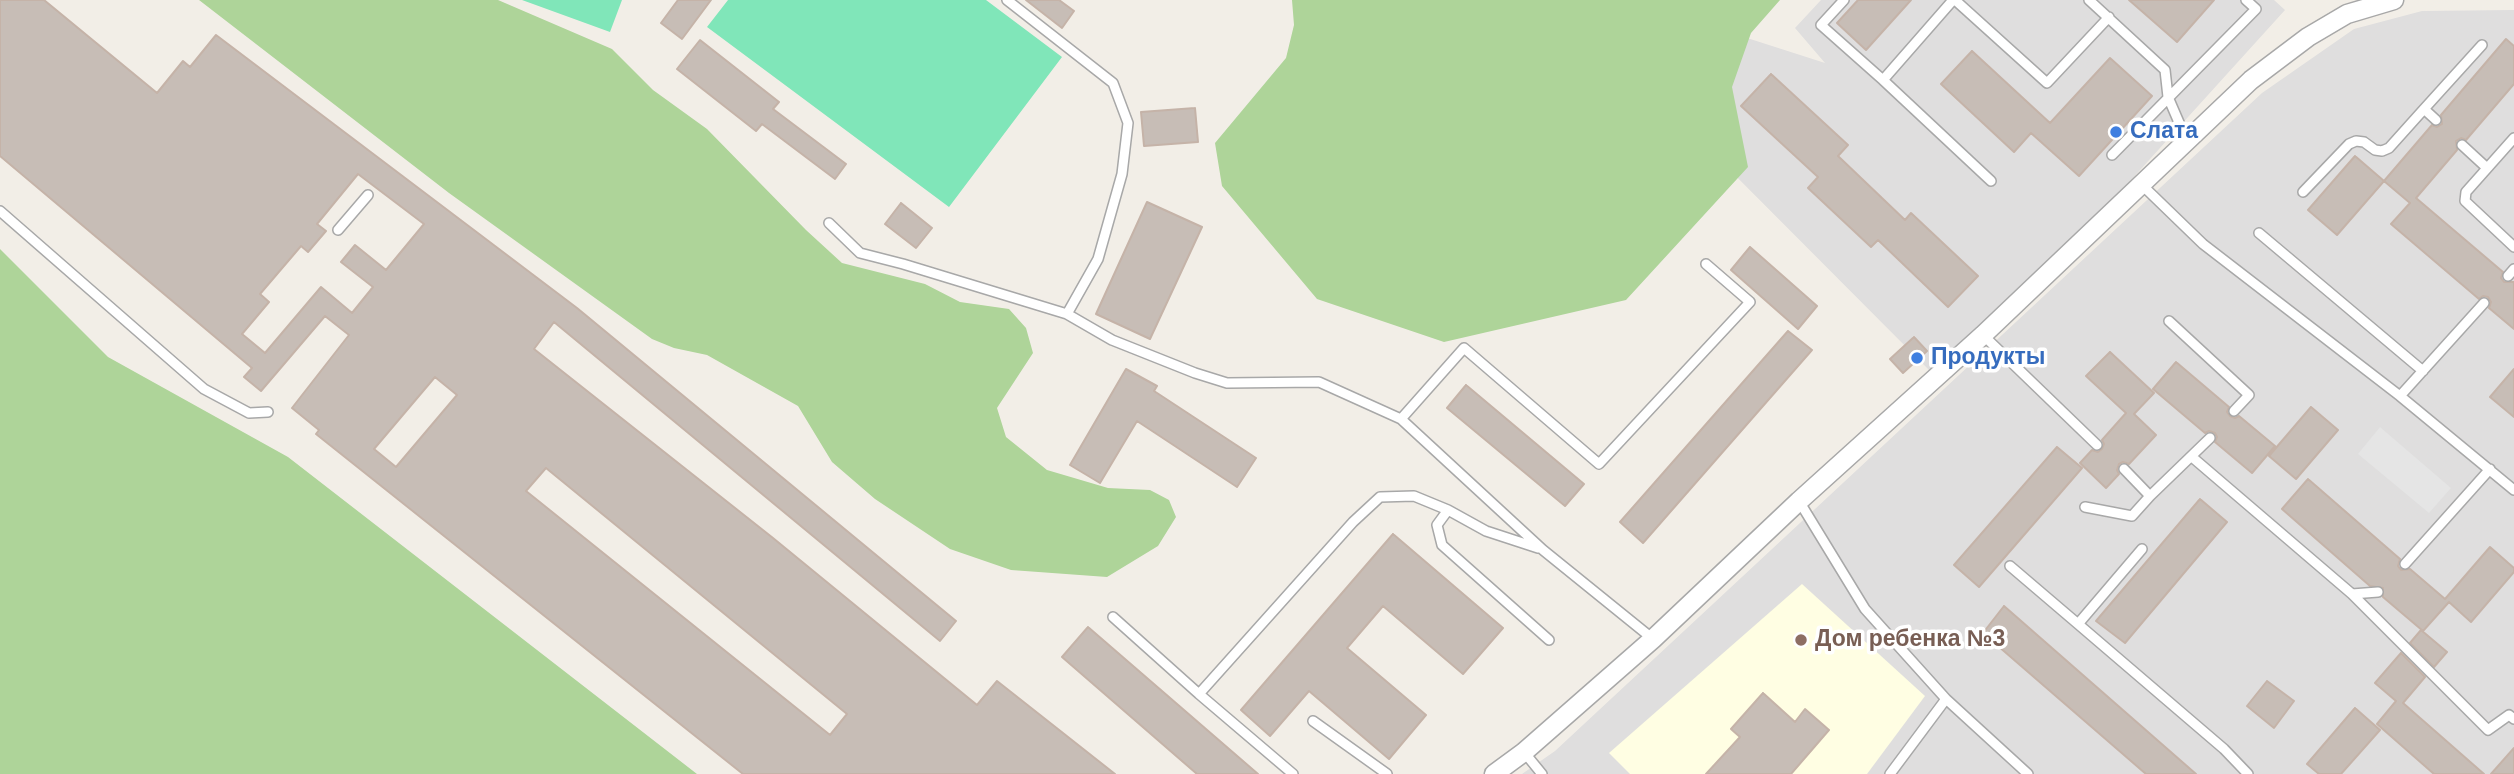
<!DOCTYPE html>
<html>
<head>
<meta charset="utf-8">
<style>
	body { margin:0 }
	canvas { display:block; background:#f2eee7 }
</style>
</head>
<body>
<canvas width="2514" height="774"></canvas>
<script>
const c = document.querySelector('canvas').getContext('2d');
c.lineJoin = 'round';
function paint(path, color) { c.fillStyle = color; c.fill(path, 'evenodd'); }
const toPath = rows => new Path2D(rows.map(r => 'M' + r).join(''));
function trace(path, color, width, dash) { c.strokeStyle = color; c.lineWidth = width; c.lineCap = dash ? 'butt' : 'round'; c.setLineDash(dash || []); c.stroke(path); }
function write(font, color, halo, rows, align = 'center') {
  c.font = font + ' Arial,sans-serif'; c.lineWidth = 7; c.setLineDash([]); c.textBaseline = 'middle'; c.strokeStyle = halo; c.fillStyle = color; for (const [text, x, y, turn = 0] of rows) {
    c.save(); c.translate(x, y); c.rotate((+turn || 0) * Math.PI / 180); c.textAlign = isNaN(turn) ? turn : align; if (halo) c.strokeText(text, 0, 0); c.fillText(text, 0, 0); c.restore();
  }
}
const residential = toPath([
	[1821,0,2274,0,2285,10,2044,276,1936,377,1675,115,1744,37,1825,63,1795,28],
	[2514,10,2514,774,1522,774,1555,751,2262,93,2354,29,2422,11]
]);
const education = toPath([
	[1802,584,1925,696,1867,774,1630,774,1609,753]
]);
const forest = toPath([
	[199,0,498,0,612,49,653,90,707,129,806,230,842,263,925,284,960,302,1009,309,1026,328,1033,353,997,408,1006,437,1047,470,1108,488,1150,490,1169,500,1176,517,1158,546,1107,577,1011,570,950,549,875,499,832,462,798,406,707,355,674,348,652,339,449,193],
	[1292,0,1780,0,1751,33,1732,87,1748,167,1626,300,1444,342,1317,299,1222,186,1215,143,1286,58,1294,25],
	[0,249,108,357,288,457,697,774,0,774]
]);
const pitch = toPath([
	[522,0,622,0,610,32],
	[728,0,986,0,1062,57,949,207,707,27]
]);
const parking = toPath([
	[2380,427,2451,488,2429,513,2358,454]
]);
const building = toPath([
	[0,0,44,0,157,93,183,61,190,67,216,35,577,308,956,621,940,641,554,322,534,349,773,538,977,705,997,681,1115,774,743,774,316,434,319,430,292,408,349,335,325,316,261,391,244,377,252,368,0,156,0,0],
	[358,174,424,224,386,270,355,245,341,262,373,287,352,313,321,287,265,353,242,334,269,302,260,294,301,246,308,252,326,231,317,224,358,174],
	[435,377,457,395,396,467,374,449,435,377],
	[546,468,847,714,830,735,526,491,546,468],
	[678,0,711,0,682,39,661,23,678,0],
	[1026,0,1059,0,1074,11,1062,28,1026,0],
	[1858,0,1911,0,1866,50,1837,23,1858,0],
	[2129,0,2214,0,2177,42,2129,0],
	[2506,39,2514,46,2514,84,2466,140,2461,138,2456,141,2457,150,2416,198,2503,272,2501,278,2504,282,2514,282,2514,329,2489,308,2491,302,2488,297,2483,296,2479,299,2391,224,2410,203,2384,181,2432,125,2437,127,2442,124,2441,115,2506,39],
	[700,40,779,102,773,109,846,164,835,179,762,124,756,131,677,69,700,40],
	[1972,51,2050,123,2110,58,2152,96,2079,176,2031,133,2014,152,1941,84,1972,51],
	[1771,74,1848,145,1838,156,1905,220,1911,213,1978,276,1948,307,1878,240,1871,247,1808,188,1818,177,1741,106,1771,74],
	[1195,108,1198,142,1144,146,1141,112,1195,108],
	[2355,156,2384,181,2337,235,2308,210,2355,156],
	[1147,202,1202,227,1150,339,1096,314,1147,202],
	[901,203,932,228,916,248,885,224,901,203],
	[1750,247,1817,306,1798,329,1731,270,1750,247],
	[1788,331,1812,350,1643,543,1620,522,1788,331],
	[1914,337,1927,351,1903,373,1890,359,1914,337],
	[2110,352,2154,393,2134,414,2156,435,2129,464,2123,462,2119,464,2117,470,2119,474,2106,488,2080,463,2092,450,2098,452,2102,449,2104,444,2102,440,2126,413,2086,376,2110,352],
	[2176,362,2229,407,2227,412,2230,416,2235,418,2239,416,2275,446,2252,473,2215,442,2217,437,2215,433,2209,431,2205,433,2153,389,2176,362],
	[1126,369,1157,386,1154,391,1256,458,1237,487,1137,421,1100,483,1070,465,1126,369],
	[2514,369,2514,417,2490,397,2514,369],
	[1466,385,1584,484,1565,506,1447,408,1466,385],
	[2311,407,2338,430,2296,479,2269,456,2311,407],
	[2057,447,2082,468,1979,587,1954,565,2057,447],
	[2308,479,2400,559,2398,566,2401,570,2410,569,2445,599,2490,547,2514,568,2514,572,2471,622,2449,602,2423,631,2383,597,2383,588,2370,586,2282,509,2308,479],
	[2200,499,2227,522,2125,643,2096,621,2200,499],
	[1393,534,1503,628,1463,674,1383,606,1347,648,1426,715,1389,759,1309,691,1270,736,1241,710,1393,534],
	[2004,606,2196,774,2146,774,1983,633,2004,606],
	[1088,627,1258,774,1197,774,1062,657,1088,627],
	[2421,630,2447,652,2434,667,2410,643,2421,630],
	[2401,653,2425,677,2403,703,2484,774,2434,774,2377,724,2396,701,2375,683,2401,653],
	[2267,681,2294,701,2274,728,2247,706,2267,681],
	[1763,693,1795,722,1805,709,1829,730,1791,774,1706,774,1740,737,1731,729,1763,693],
	[2355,708,2380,730,2341,774,2319,774,2307,764,2355,708],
	[2514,748,2514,774,2491,774,2514,748]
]);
const lane = toPath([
	[1844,0,1821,25,1883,80,1953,0],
	[1955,0,2047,83,2109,17],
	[2089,0,2165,70,2168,97,2187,141],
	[1883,80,1991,181],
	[2424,109,2482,45],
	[2514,138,2466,192,2465,201,2514,247],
	[2462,145,2487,168],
	[2112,155,2256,9,2246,0],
	[2141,184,2203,244,2400,396,2514,490],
	[2303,192,2349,144,2356,141,2364,142,2375,150,2382,151,2389,148,2424,109,2436,120],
	[0,211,204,389,249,413,268,412],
	[829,223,860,253,903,264,1067,314,1098,259,1122,174,1128,123,1113,83,1007,0],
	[338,230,368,195],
	[2259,233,2423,371],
	[2508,276,2514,269],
	[1067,314,1112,340,1195,373,1227,383,1319,382,1401,419,1543,550,1653,639],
	[2169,321,2249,395,2234,411],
	[1983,335,2097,445],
	[2400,396,2484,303],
	[1401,419,1464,348,1599,464,1750,302,1706,264],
	[2192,457,2352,594,2378,592],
	[2124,469,2150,496],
	[1799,501,1865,609,1946,699],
	[2085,507,2132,516,2150,496,2210,438],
	[1448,510,1437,525,1442,545,1549,640],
	[2142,549,2078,624,2224,749,2248,774],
	[2405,564,2490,469],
	[2010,566,2078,624],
	[2352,594,2488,730,2509,715,2514,719],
	[1113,617,1199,694,1293,774],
	[1199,694,1353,522,1380,497,1414,496,1448,510,1486,531,1538,548],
	[1313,721,1387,774],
	[1524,752,1542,774],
	[1890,774,1946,699,2028,774]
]);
const street = toPath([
	[1494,774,1524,752,1653,639,1799,501,1983,335,2251,80,2308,37,2347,14,2394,0]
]);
const markers = [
	[2116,132,7,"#3f7fe0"],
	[1917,358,7,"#3f7fe0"],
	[1801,640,7,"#8d6e63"]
];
const shopNames = [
	["Слата",2130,132],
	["Продукты",1931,358]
];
const educationNames = [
	["Дом ребенка №3",1815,640]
];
paint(residential, '#dfdede');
paint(education, '#fffee3');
paint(forest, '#aed499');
paint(pitch, '#80e6b9');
paint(parking, '#e5e5e5');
paint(building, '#c7bdb6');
trace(building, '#c5b3a8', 2);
trace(lane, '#a8a8a8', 12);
trace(street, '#a8a8a8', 21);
trace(lane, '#fff', 9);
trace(street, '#fff', 18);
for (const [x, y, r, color] of markers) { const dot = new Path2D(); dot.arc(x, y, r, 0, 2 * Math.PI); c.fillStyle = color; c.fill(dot); trace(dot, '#fff', 2.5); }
write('bold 23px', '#366cbe', '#fff', shopNames, 'left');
write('bold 23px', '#785e54', '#fff', educationNames, 'left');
</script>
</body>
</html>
